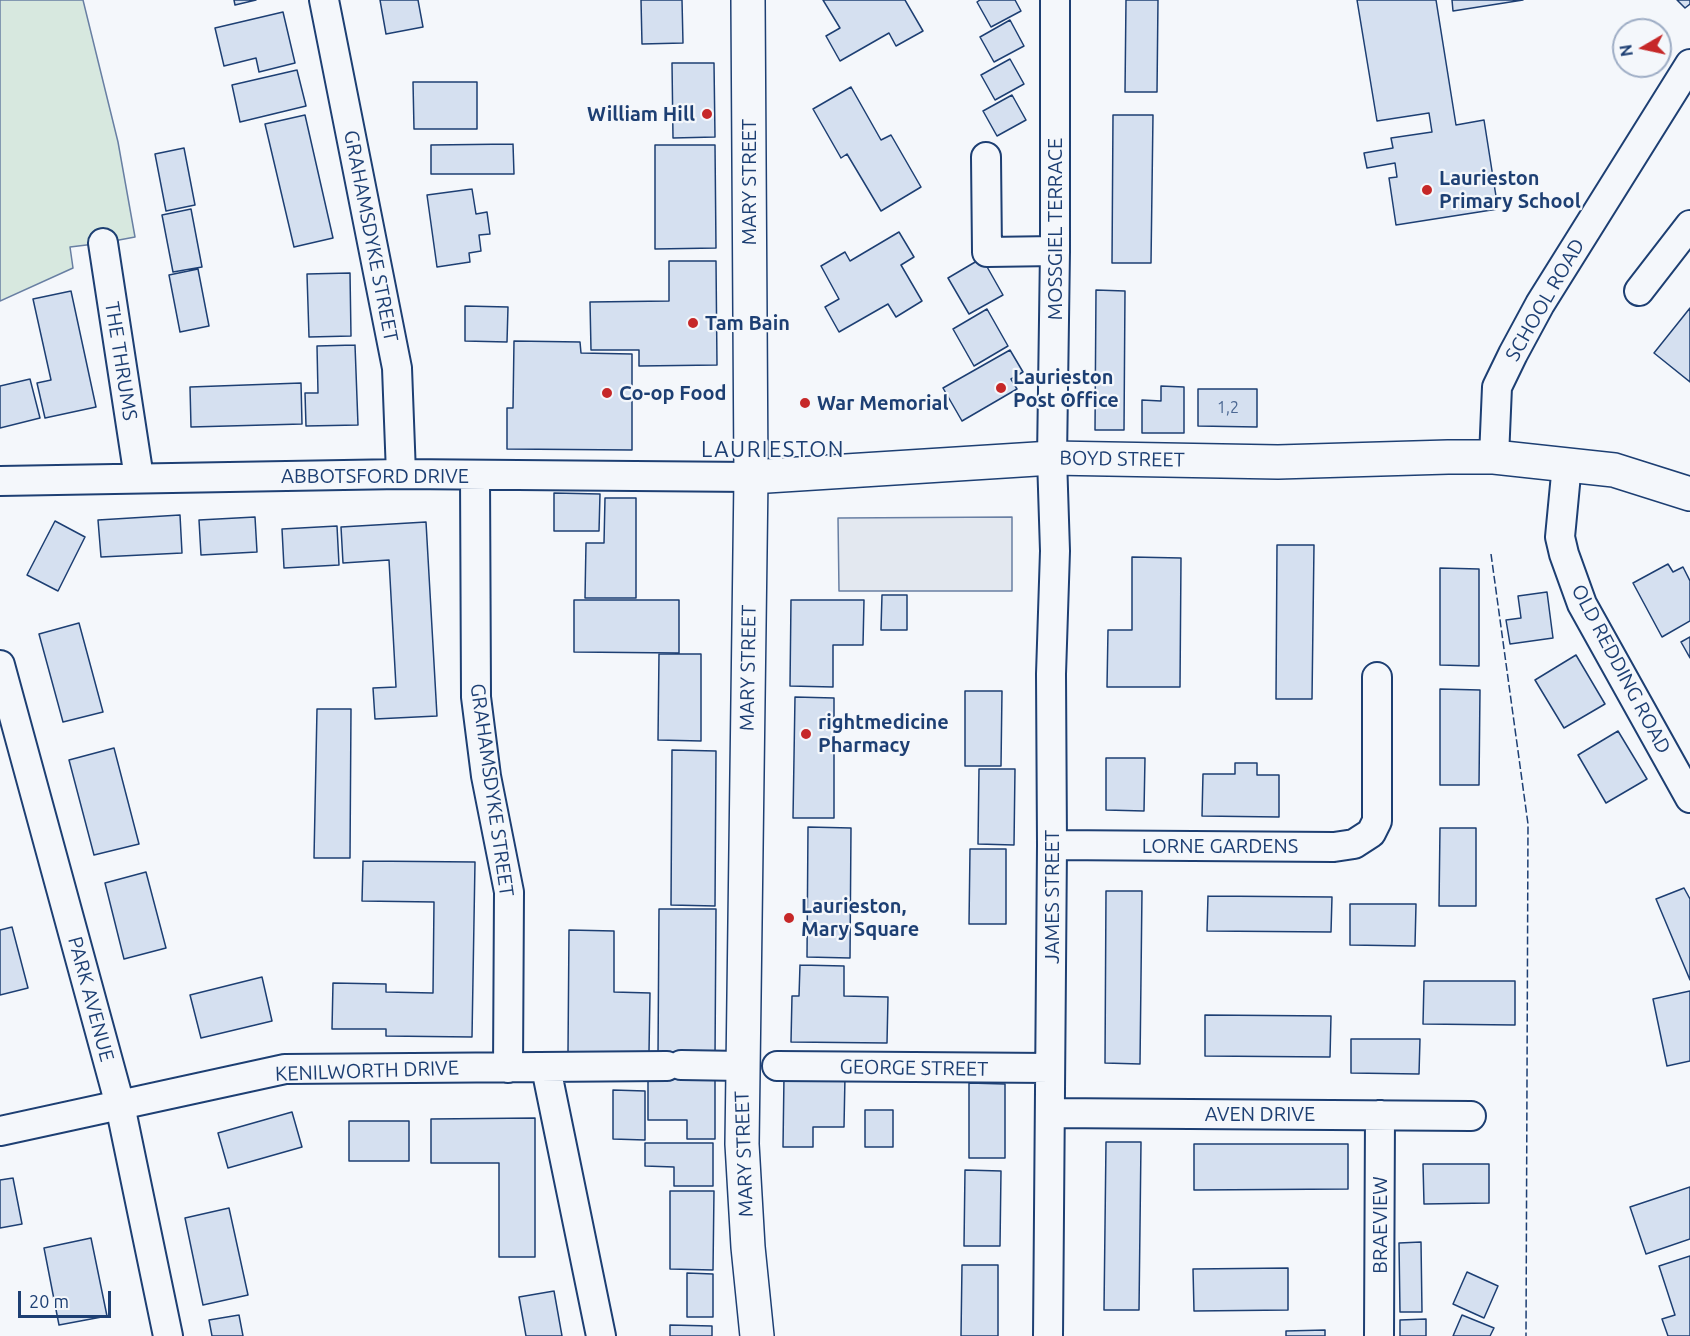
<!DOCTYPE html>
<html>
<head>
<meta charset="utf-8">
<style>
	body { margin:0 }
	#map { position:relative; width:1690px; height:1336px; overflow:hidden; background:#f4f7fb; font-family:Ubuntu,sans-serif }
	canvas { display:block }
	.north { position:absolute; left:1612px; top:18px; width:60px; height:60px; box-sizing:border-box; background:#f4f7fb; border:2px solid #9eadc5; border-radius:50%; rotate:261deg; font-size:16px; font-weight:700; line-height:24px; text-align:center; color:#1d3f73 }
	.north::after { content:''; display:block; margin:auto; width:21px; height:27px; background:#c62828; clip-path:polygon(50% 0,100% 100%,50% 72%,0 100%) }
	.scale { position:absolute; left:18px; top:1291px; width:93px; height:27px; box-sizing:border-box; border:3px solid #1d3f73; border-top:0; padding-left:8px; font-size:18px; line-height:21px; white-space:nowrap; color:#1d3f73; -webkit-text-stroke:4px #f4f7fb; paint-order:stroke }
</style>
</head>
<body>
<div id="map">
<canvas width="1690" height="1336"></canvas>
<div class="north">N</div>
<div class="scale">20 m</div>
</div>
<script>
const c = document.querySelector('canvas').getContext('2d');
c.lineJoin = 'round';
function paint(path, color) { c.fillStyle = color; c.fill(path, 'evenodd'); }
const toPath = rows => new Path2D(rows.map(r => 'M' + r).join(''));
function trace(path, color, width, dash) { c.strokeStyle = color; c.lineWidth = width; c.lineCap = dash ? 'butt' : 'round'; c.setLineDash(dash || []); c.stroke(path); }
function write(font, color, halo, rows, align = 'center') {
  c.font = font + ' Ubuntu,sans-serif'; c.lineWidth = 4.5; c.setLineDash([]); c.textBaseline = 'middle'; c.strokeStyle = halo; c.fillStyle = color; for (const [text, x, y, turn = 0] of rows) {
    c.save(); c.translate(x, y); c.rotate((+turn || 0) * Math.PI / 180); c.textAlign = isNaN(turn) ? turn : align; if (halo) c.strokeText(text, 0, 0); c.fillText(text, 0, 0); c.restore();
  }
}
const green = toPath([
	[0,0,83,0,118,142,135,237,103,243,70,247,73,268,0,301,0,0]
]);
const parking = toPath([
	[1012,517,1012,591,839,591,838,518,1012,517]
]);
const building = toPath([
	[234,0,256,0,235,5,234,0],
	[380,0,418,0,423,27,386,34,380,0],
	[641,0,682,0,683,43,642,44,641,0],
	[823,0,905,0,923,31,896,46,889,33,840,61,826,36,840,28,823,0],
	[980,0,1015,0,1021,11,991,27,977,2,980,0],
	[1126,0,1158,0,1157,92,1125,92,1126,0],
	[1357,0,1436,0,1456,125,1484,120,1498,209,1396,225,1389,178,1397,177,1395,163,1367,168,1364,153,1393,148,1391,138,1432,132,1429,113,1377,121,1357,0],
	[1452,0,1523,0,1453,11,1452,0],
	[1677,0,1690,0,1690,4,1685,8,1677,0],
	[283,12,295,63,259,72,256,58,224,66,215,28,283,12],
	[1010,20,1024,46,994,62,980,37,1010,20],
	[1010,59,1024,84,995,100,981,75,1010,59],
	[672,63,714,63,715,137,673,138,672,63],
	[297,70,306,106,240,122,232,85,297,70],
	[413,82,477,82,477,129,414,129,413,82],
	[851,87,881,140,891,135,921,187,881,211,847,154,841,158,813,109,851,87],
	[1012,95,1026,120,997,136,983,111,1012,95],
	[305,115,333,238,294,247,265,124,305,115],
	[1113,115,1153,115,1151,263,1112,263,1113,115],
	[513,144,514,174,431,174,431,145,513,144],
	[655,145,715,145,716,248,655,249,655,145],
	[184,148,195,205,166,211,155,154,184,148],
	[472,189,476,214,487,212,490,234,479,235,481,251,469,253,470,262,437,267,427,195,472,189],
	[191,209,202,267,173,272,162,215,191,209],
	[899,232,914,257,901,265,922,301,896,317,888,304,839,332,825,307,839,299,821,266,845,252,850,261,899,232],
	[982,258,1003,295,969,314,948,278,982,258],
	[669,261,716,261,717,365,639,366,639,350,591,350,590,302,669,301,669,261],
	[198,269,209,326,180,332,169,275,198,269],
	[350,273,351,336,309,337,307,274,350,273],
	[1096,290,1125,291,1124,430,1095,430,1096,290],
	[71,291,96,407,45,418,37,383,51,380,33,299,71,291],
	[465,306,508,307,507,342,465,341,465,306],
	[1690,308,1690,382,1654,353,1690,308],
	[987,309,1008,346,974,366,953,329,987,309],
	[514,341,580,342,581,353,632,354,632,450,507,449,507,408,513,408,514,341],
	[355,345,358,425,306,426,305,393,318,393,317,346,355,345],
	[1010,350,1023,372,1011,379,1017,389,962,421,943,388,1010,350],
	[30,379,40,418,0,428,0,386,30,379],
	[301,383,302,424,191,427,190,387,301,383],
	[1161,386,1184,387,1184,433,1142,433,1142,400,1161,401,1161,386],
	[1198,389,1257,389,1257,427,1198,426,1198,389],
	[554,493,600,494,599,531,554,531,554,493],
	[605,498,636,498,636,598,585,598,586,543,604,543,605,498],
	[180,515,182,553,101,557,98,520,180,515],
	[255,517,257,552,201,555,199,520,255,517],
	[55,521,85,537,58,591,27,575,55,521],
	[426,522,437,716,375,719,373,688,396,687,389,560,343,563,341,527,426,522],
	[337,526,339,565,284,568,282,529,337,526],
	[1277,545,1314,545,1312,699,1276,699,1277,545],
	[1132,557,1181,558,1180,687,1107,687,1108,630,1132,630,1132,557],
	[1668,564,1673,572,1683,567,1690,581,1690,621,1662,637,1633,583,1668,564],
	[1440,568,1479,569,1479,666,1440,665,1440,568],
	[1547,592,1553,638,1510,644,1506,620,1521,618,1518,596,1547,592],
	[882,595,907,595,907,630,881,630,882,595],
	[574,600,679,600,679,653,574,652,574,600],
	[791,600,864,600,863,645,833,645,833,687,790,686,791,600],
	[79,623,103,712,63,722,39,634,79,623],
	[1690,637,1690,658,1681,642,1690,637],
	[659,654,701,654,701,741,658,740,659,654],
	[1576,655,1605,704,1564,728,1535,680,1576,655],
	[1440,689,1480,690,1479,785,1440,785,1440,689],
	[965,691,1002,691,1001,766,965,766,965,691],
	[795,697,834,698,834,818,793,818,795,697],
	[317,709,351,709,350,858,314,858,317,709],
	[1618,731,1647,779,1606,803,1578,755,1618,731],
	[114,748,139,844,94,855,69,760,114,748],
	[672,750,716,751,715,906,671,905,672,750],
	[1106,758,1145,758,1144,811,1106,810,1106,758],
	[1235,763,1257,763,1257,775,1279,775,1279,817,1202,816,1203,774,1235,774,1235,763],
	[979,769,1015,769,1014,845,978,844,979,769],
	[808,827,851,828,850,958,807,957,808,827],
	[1440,828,1476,828,1476,906,1439,906,1440,828],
	[970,849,1006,849,1006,924,969,924,970,849],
	[363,861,475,862,472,1037,386,1036,386,1029,332,1029,333,983,386,984,386,992,433,993,434,902,362,901,363,861],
	[146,872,166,948,124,959,105,883,146,872],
	[1684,888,1690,899,1690,980,1656,899,1684,888],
	[1106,891,1142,891,1140,1064,1105,1063,1106,891],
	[1208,896,1332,897,1331,932,1207,931,1208,896],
	[1350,904,1416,904,1415,946,1350,945,1350,904],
	[659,909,716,909,715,1057,658,1056,659,909],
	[12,927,28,988,0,995,0,930,12,927],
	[569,930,614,931,614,992,650,993,649,1052,568,1052,569,930],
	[800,965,844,966,844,996,888,997,887,1043,791,1042,792,996,799,996,800,965],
	[262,977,272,1021,201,1038,190,995,262,977],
	[1424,981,1515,981,1515,1025,1423,1024,1424,981],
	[1690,991,1690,1061,1667,1066,1653,999,1690,991],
	[1205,1015,1331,1016,1330,1057,1205,1056,1205,1015],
	[1351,1039,1420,1039,1419,1074,1351,1073,1351,1039],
	[784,1076,845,1076,844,1127,813,1127,813,1147,783,1147,784,1076],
	[648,1077,715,1078,715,1139,687,1139,687,1120,648,1120,648,1077],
	[969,1083,1005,1084,1005,1158,969,1158,969,1083],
	[613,1090,645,1091,645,1140,613,1139,613,1090],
	[865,1110,893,1110,893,1147,865,1147,865,1110],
	[292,1112,302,1147,228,1168,218,1133,292,1112],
	[535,1118,535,1257,499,1257,499,1163,431,1163,431,1119,535,1118],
	[349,1121,409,1121,409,1161,349,1161,349,1121],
	[1106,1142,1141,1142,1139,1310,1104,1310,1106,1142],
	[645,1143,713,1143,713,1186,674,1186,674,1167,645,1166,645,1143],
	[1194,1144,1348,1144,1348,1189,1194,1190,1194,1144],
	[1423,1164,1489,1164,1489,1203,1424,1204,1423,1164],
	[965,1170,1001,1171,1000,1246,964,1246,965,1170],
	[13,1178,22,1224,0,1228,0,1180,13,1178],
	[1690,1187,1690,1239,1646,1254,1630,1207,1690,1187],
	[670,1191,714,1191,713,1270,670,1269,670,1191],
	[229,1208,248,1295,203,1305,185,1218,229,1208],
	[91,1238,107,1316,59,1325,44,1248,91,1238],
	[1421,1242,1422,1312,1400,1312,1399,1243,1421,1242],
	[1690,1256,1690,1336,1668,1336,1662,1319,1675,1315,1659,1266,1690,1256],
	[962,1265,998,1265,998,1336,961,1336,962,1265],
	[1288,1268,1288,1310,1194,1311,1193,1269,1288,1268],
	[1467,1272,1498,1286,1484,1318,1453,1304,1467,1272],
	[687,1273,713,1274,713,1317,687,1317,687,1273],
	[554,1291,562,1336,526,1336,519,1297,554,1291],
	[239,1315,243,1336,212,1336,209,1320,239,1315],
	[1462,1315,1494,1328,1490,1336,1453,1336,1462,1315],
	[1426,1319,1426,1336,1400,1336,1400,1320,1426,1319],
	[670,1325,712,1326,712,1336,670,1336,670,1325],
	[1325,1330,1325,1336,1286,1336,1286,1331,1325,1330]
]);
const street = toPath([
	[324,0,397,368,401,474],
	[986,157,987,252,1055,251],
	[103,243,139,478],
	[1639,291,1690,225],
	[1494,457,1497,387,1513,354,1540,304,1690,64],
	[1567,464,1560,537,1564,554,1582,604,1690,798],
	[475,476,476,697,486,776,509,892,508,1068],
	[0,481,401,474,751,477],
	[0,665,120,1105,168,1336],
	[1052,845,1334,847,1354,844,1371,833,1377,821,1377,677],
	[681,1065,742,1066],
	[777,1066,1050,1068],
	[546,1068,601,1336],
	[1050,1113,1471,1116],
	[0,1131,285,1069,667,1066],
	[1048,1336,1052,845,1051,674,1055,551,1052,458,1055,251,1055,0],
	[1379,1336,1380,1115]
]);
const secondary = toPath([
	[751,477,1052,458,1278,462,1448,457,1494,457,1614,470,1690,494]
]);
const primary = toPath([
	[748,0,751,477,742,1144,748,1247,757,1336]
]);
const fence = toPath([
	[1491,554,1528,824,1526,1336]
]);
const markers = [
	[707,114,6,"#c62828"],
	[1427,190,6,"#c62828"],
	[693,323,6,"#c62828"],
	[1001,388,6,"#c62828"],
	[607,393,6,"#c62828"],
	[805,403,6,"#c62828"],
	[806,734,6,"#c62828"],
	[789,918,6,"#c62828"]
];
const numberNames = [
	["1,2",1228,408]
];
const poiNames = [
	["William Hill",695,114,"right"],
	["Laurieston",1439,178],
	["Primary School",1439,201],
	["Tam Bain",705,323],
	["Laurieston",1013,377],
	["Post Office",1013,400],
	["Co-op Food",619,393],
	["War Memorial",817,403],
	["rightmedicine",818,722],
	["Pharmacy",818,745],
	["Laurieston,",801,906],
	["Mary Square",801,929]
];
const streetNames = [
	["MARY STREET",749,182,-90],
	["MOSSGIEL TERRACE",1055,229,-90],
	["GRAHAMSDYKE STREET",371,236,79],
	["SCHOOL ROAD",1545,300,-60],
	["THE THRUMS",121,361,81],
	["BOYD STREET",1122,459,1],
	["ABBOTSFORD DRIVE",375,476],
	["MARY STREET",748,668,-89],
	["OLD REDDING ROAD",1621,669,62],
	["GRAHAMSDYKE STREET",492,790,82],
	["LORNE GARDENS",1220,846],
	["JAMES STREET",1052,897,-90],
	["PARK AVENUE",91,999,75],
	["GEORGE STREET",914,1068,1],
	["KENILWORTH DRIVE",367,1071,-2],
	["AVEN DRIVE",1260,1114],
	["MARY STREET",744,1154,-92],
	["BRAEVIEW",1380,1225,-90]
];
const quarterNames = [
	["LAURIESTON",773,450]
];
paint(green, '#d7e8df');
trace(green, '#687fa3', 1.5);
paint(parking, '#e3e8f0');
trace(parking, '#687fa3', 1.5);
paint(building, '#d5e0f0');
trace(building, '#1d3f73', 1.5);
trace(street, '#1d3f73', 32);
trace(secondary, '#1d3f73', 36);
trace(primary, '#1d3f73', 36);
trace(street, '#f4f7fb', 28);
trace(secondary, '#f4f7fb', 33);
trace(primary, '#f4f7fb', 33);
trace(fence, '#1d3f73', 1.5, [8, 3]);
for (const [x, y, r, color] of markers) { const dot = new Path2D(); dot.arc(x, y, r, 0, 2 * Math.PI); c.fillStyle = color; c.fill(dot); trace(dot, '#f4f7fb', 2); }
write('16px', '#4b6792', null, numberNames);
write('bold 20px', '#1d3f73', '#f4f7fb', poiNames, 'left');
write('20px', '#1d3f73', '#f4f7fb', streetNames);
c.letterSpacing = '1.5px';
write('22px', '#1d3f73', '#f4f7fb', quarterNames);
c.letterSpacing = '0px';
</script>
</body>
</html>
